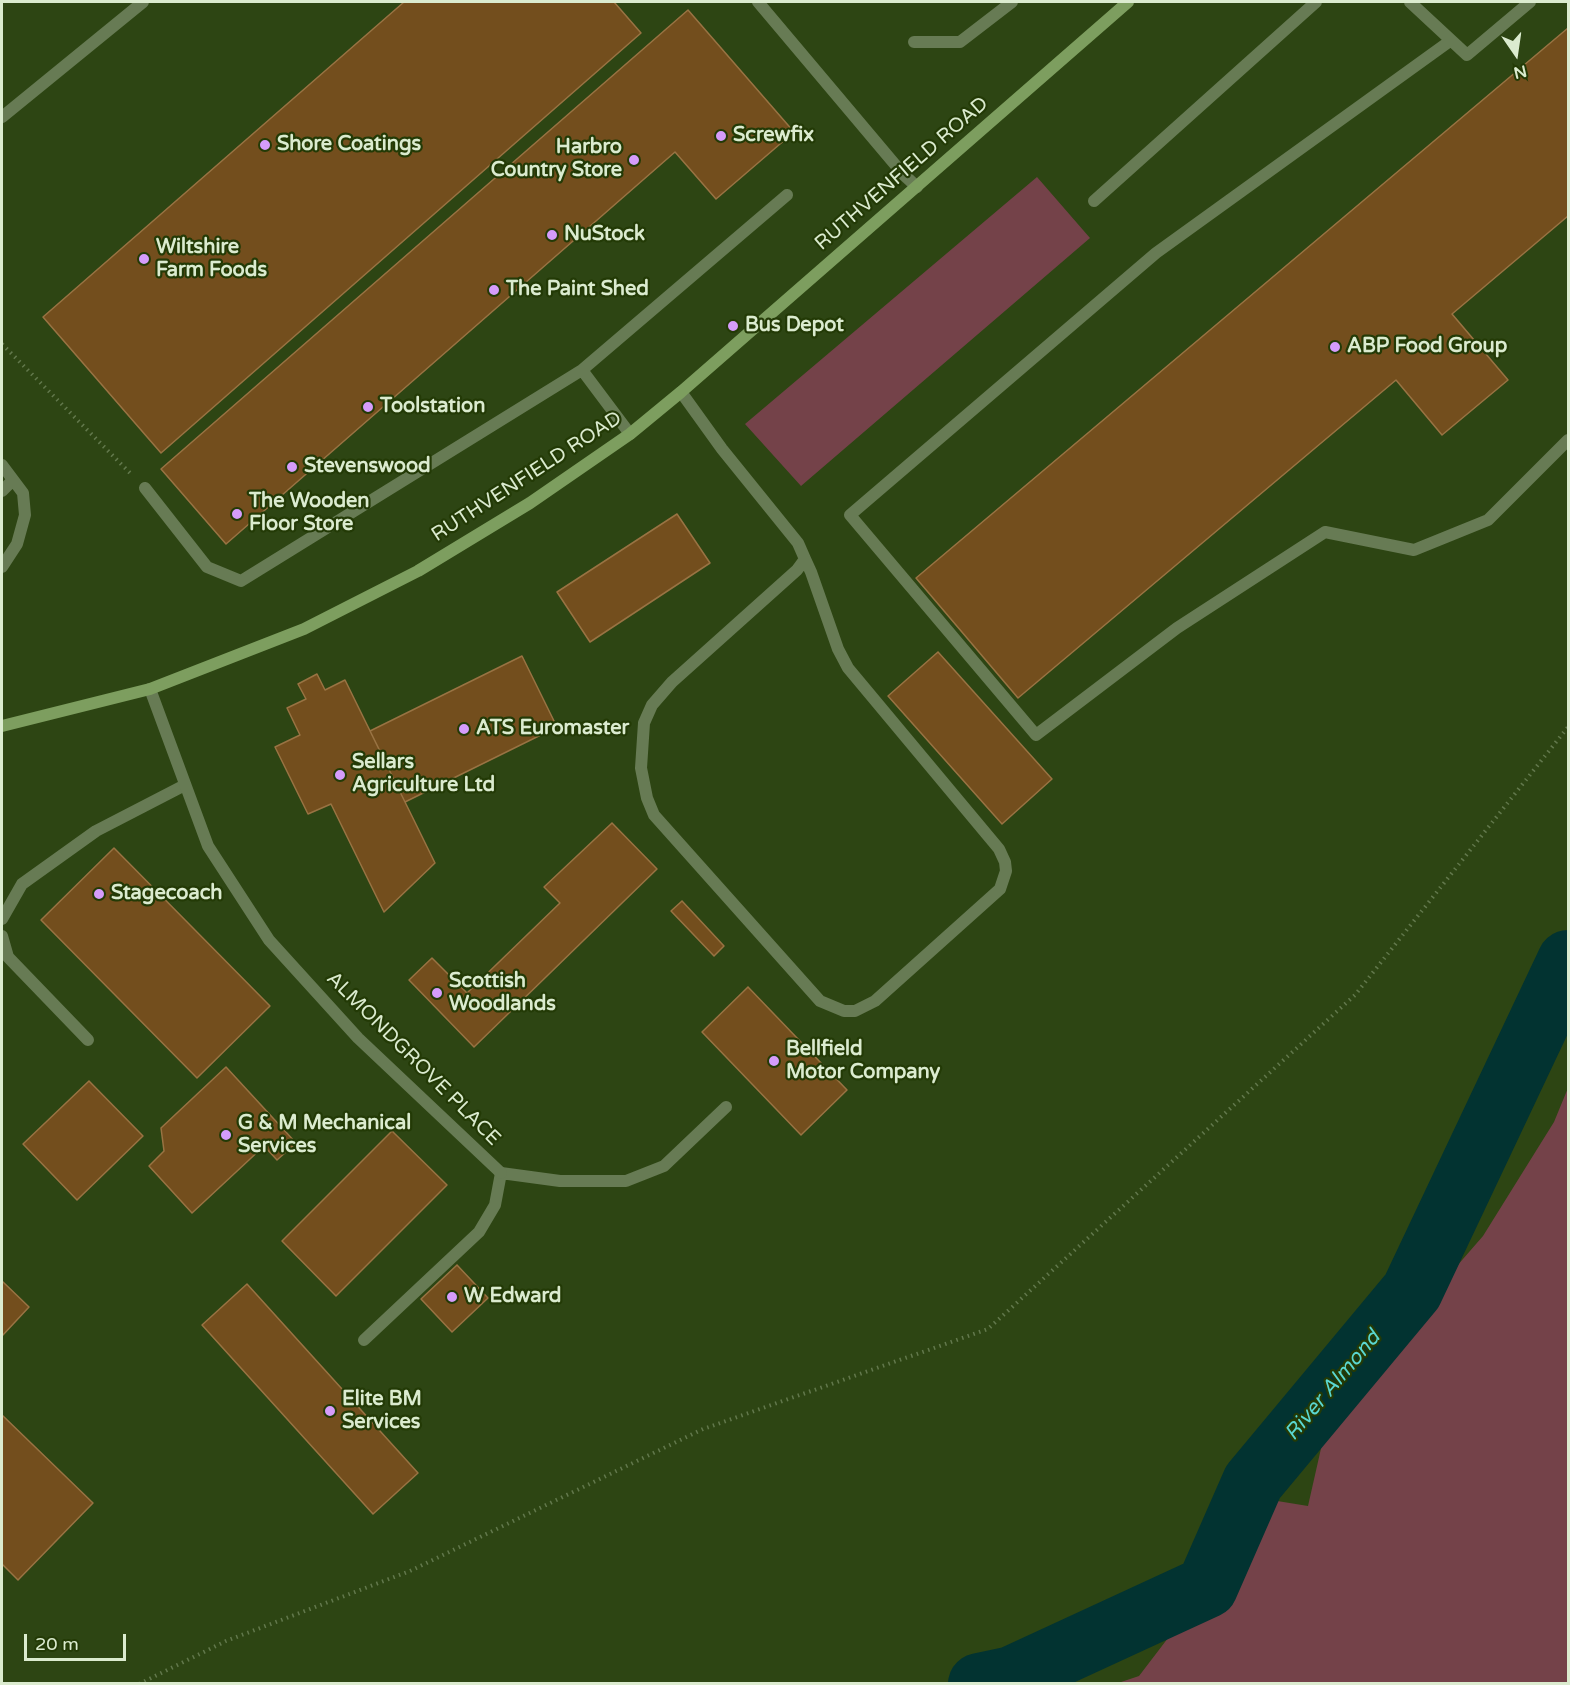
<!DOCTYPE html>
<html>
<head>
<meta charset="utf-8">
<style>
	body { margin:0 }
	#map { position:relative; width:1570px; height:1685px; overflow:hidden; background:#2d4513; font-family:"Varela Round",sans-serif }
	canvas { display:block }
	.frame { position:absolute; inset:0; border:3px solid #dbebcf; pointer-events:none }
	.north { position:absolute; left:1486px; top:24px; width:60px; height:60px; -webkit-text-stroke:4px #233a06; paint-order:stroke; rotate:167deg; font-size:16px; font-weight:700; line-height:24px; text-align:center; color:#dbebcf }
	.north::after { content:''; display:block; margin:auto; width:21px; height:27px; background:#dbebcf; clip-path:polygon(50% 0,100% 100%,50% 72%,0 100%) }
	.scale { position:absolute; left:24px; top:1634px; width:102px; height:27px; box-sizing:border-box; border:3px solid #dbebcf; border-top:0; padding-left:8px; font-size:18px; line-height:21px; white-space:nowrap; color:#dbebcf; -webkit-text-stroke:4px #233a06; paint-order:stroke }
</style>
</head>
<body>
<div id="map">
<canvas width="1570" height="1685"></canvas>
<div class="frame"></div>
<div class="north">N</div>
<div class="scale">20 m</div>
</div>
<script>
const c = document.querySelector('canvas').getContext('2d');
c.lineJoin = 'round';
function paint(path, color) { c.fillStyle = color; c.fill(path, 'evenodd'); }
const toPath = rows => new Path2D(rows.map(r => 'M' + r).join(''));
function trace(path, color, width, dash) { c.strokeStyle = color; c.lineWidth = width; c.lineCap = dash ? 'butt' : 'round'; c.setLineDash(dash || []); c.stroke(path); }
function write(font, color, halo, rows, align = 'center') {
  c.font = font + ' "Varela Round",sans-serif'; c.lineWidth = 4.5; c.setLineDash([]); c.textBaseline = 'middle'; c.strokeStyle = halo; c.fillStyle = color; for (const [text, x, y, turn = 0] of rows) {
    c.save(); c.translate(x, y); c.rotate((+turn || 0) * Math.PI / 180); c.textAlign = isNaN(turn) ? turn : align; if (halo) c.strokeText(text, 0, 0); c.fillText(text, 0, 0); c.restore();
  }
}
const green = toPath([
	[1037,177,1090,238,801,486,745,424],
	[1568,1088,1568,1683,1118,1683,1139,1676,1207,1587,1265,1499,1308,1506,1329,1413,1483,1236,1554,1122]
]);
const river = toPath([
	[979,1684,1012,1677,1207,1587,1253,1482,1412,1291,1568,961]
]);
const building = toPath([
	[404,2,614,2,641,33,161,453,43,317,404,2],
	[688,10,794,132,716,199,675,152,226,544,161,469,688,10],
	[1568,28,1568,216,1452,314,1508,380,1442,435,1396,380,1018,698,916,578,1568,28],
	[677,514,710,563,590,642,557,592,677,514],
	[938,652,1052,779,1002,824,888,696,938,652],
	[522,656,557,727,405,802,370,731,522,656],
	[317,674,325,690,345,680,435,863,384,912,331,804,308,814,275,747,300,735,287,708,306,699,298,684,317,674],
	[612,823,657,869,474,1047,409,980,432,958,467,993,560,903,544,887,612,823],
	[114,848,270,1006,197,1078,41,920,114,848],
	[682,901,724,946,714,956,671,911,682,901],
	[748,987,847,1090,801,1135,702,1032,748,987],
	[226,1067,296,1143,277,1160,264,1146,192,1213,149,1166,164,1151,161,1128,226,1067],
	[89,1081,143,1136,77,1200,23,1144,89,1081],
	[392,1131,447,1185,336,1296,282,1241,392,1131],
	[457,1265,488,1298,452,1332,421,1299,457,1265],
	[2,1281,29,1307,2,1336,2,1281],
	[247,1284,418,1473,373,1514,202,1325,247,1284],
	[2,1415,93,1503,18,1580,2,1564,2,1415]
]);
const path = toPath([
	[2,344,130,473],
	[139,1684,226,1641,410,1571,703,1429,988,1329,1355,995,1568,727]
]);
const lane = toPath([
	[1410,2,1467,55,1530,2],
	[1450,41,1156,253,850,515,1036,735,1177,628,1325,532,1414,550,1488,520,1568,440],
	[914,42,960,42,1012,2],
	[1094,201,1316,2],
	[582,370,787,195],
	[681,392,722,449,798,543,805,559,811,572,838,649,848,668,999,849,1005,862,1006,871,1000,889,875,1001,855,1011,844,1011,820,1001,654,815,647,798,641,768,644,723,652,705,672,682,797,570,805,559],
	[2,465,23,493,25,515,17,544,2,567],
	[145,488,207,567,241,581,582,370,630,434],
	[2,491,13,480],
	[2,919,22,884,96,831,185,785],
	[2,936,8,957,88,1040],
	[364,1340,479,1232,495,1205,501,1173,560,1181,626,1181,664,1166,726,1107]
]);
const street = toPath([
	[758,2,903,174,917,187],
	[2,117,143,2],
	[150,689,208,846,269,940,358,1038,501,1173]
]);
const secondary = toPath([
	[2,726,150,689,304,629,418,571,530,503,630,434,681,392,1128,2]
]);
const markers = [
	[721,136,6,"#d59cfb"],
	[265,145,6,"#d59cfb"],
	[634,160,6,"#d59cfb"],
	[552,235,6,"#d59cfb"],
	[144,259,6,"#d59cfb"],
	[494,290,6,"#d59cfb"],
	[733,326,6,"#d59cfb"],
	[1335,347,6,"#d59cfb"],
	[368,407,6,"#d59cfb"],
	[292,467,6,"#d59cfb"],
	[237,514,6,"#d59cfb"],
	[464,729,6,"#d59cfb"],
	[340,775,6,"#d59cfb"],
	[99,894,6,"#d59cfb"],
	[437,993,6,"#d59cfb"],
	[774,1061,6,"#d59cfb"],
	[226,1135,6,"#d59cfb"],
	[452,1297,6,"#d59cfb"],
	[330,1411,6,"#d59cfb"]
];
const poiNames = [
	["Screwfix",733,136],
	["Shore Coatings",277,145],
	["Harbro",622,148,"right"],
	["Country Store",622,171,"right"],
	["NuStock",564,235],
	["Wiltshire",156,248],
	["Farm Foods",156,271],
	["The Paint Shed",506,290],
	["Bus Depot",745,326],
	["ABP Food Group",1347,347],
	["Toolstation",380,407],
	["Stevenswood",304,467],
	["The Wooden",249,502],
	["Floor Store",249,525],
	["ATS Euromaster",476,729],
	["Sellars",352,763],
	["Agriculture Ltd",352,786],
	["Stagecoach",111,894],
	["Scottish",449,982],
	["Woodlands",449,1005],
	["Bellfield",786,1050],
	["Motor Company",786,1073],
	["G & M Mechanical",238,1124],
	["Services",238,1147],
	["W Edward",464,1297],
	["Elite BM",342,1400],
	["Services",342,1423]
];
const streetNames = [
	["RUTHVENFIELD ROAD",902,174,-41],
	["RUTHVENFIELD ROAD",527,477,-33],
	["ALMONDGROVE PLACE",413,1059,45]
];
const waterNames = [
	["River Almond",1333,1386,-50]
];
paint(green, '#744249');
trace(river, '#023331', 62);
paint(building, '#734e1d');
trace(building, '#997343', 1.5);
trace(path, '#62784c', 4, [1.5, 4.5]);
trace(lane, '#677b54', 12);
trace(street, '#677b54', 12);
trace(secondary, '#7d9e5f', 12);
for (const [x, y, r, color] of markers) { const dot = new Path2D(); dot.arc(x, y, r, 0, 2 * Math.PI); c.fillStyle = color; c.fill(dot); trace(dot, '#233a06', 2); }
write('bold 20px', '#dbebcf', '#233a06', poiNames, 'left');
write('20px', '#dbebcf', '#233a06', streetNames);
write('italic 21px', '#5ad7d1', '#233a06', waterNames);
</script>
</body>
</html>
